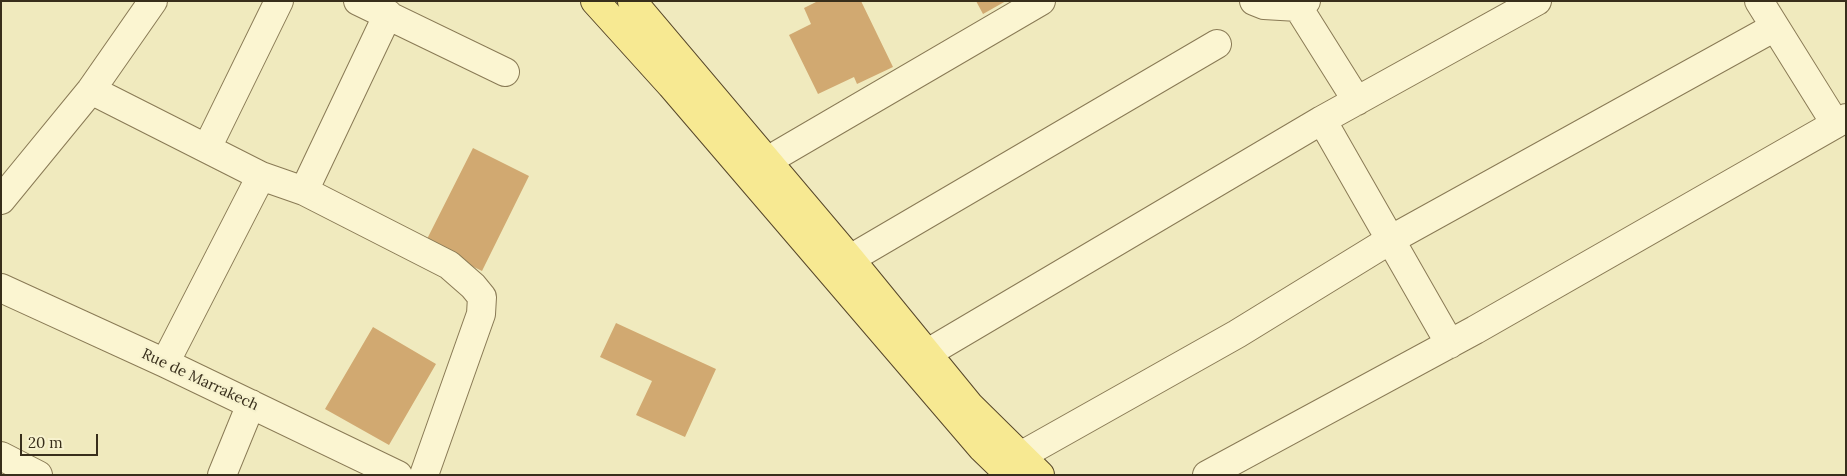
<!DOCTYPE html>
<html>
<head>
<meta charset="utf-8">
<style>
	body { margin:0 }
	#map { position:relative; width:1847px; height:476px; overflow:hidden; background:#f0eabe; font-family:Lora,serif }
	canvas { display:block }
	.frame { position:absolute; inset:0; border:2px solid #382e1b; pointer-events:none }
	.scale { position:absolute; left:20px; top:434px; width:78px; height:22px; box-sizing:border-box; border:2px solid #382e1b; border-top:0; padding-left:6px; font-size:15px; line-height:18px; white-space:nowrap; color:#382e1b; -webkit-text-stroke:4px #f7f2ce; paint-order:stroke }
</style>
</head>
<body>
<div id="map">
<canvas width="1847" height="476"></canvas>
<div class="frame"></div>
<div class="scale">20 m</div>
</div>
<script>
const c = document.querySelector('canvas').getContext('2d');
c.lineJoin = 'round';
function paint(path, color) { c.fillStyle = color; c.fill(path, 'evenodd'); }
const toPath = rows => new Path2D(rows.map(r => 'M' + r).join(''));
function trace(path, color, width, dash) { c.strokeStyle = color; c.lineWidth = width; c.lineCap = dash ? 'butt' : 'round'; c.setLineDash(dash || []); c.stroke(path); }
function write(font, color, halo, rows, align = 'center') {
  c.font = font + ' Lora,serif'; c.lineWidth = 4.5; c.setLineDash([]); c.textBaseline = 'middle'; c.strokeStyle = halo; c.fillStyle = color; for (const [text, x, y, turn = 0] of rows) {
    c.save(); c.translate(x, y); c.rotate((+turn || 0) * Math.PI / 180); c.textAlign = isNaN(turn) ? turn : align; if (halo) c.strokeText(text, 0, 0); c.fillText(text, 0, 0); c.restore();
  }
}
const building = toPath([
	[818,1,861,1,893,67,857,84,854,77,818,94,789,35,811,24,804,8],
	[976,1,1006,1,983,14],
	[473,148,529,176,482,271,425,243],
	[616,323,716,369,685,437,636,415,652,381,600,357],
	[373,327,436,364,389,445,325,409]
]);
const minor = toPath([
	[358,1,505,72],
	[1254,1,1264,5,1298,7,1306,1],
	[1759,1,1835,123],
	[1298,7,1357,101],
	[91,90,261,176,304,191,449,265,473,286,482,297,481,314,424,475],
	[1322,120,1450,344],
	[207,148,279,1],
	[767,161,1041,1],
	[304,191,388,14],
	[1,200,91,90,153,1],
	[850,259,1217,44],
	[1,288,165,363,398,475],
	[926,354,1322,120,1537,1],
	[165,363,261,176],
	[1022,455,1237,334,1390,240,1775,27],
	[1,456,38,475],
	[222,475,251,404],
	[1207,475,1475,330,1846,118]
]);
const major = toPath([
	[595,1,671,85,982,448,1010,475],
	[632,1,850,259,970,406,1040,475]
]);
const streetNames = [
	["Rue de Marrakech",200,380,25]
];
paint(building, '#d1a971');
trace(minor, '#897a55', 30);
trace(major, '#57472a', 30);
trace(minor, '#fbf5d1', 28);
trace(major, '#f7e992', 28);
write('15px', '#382e1b', '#f7f2ce', streetNames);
</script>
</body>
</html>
